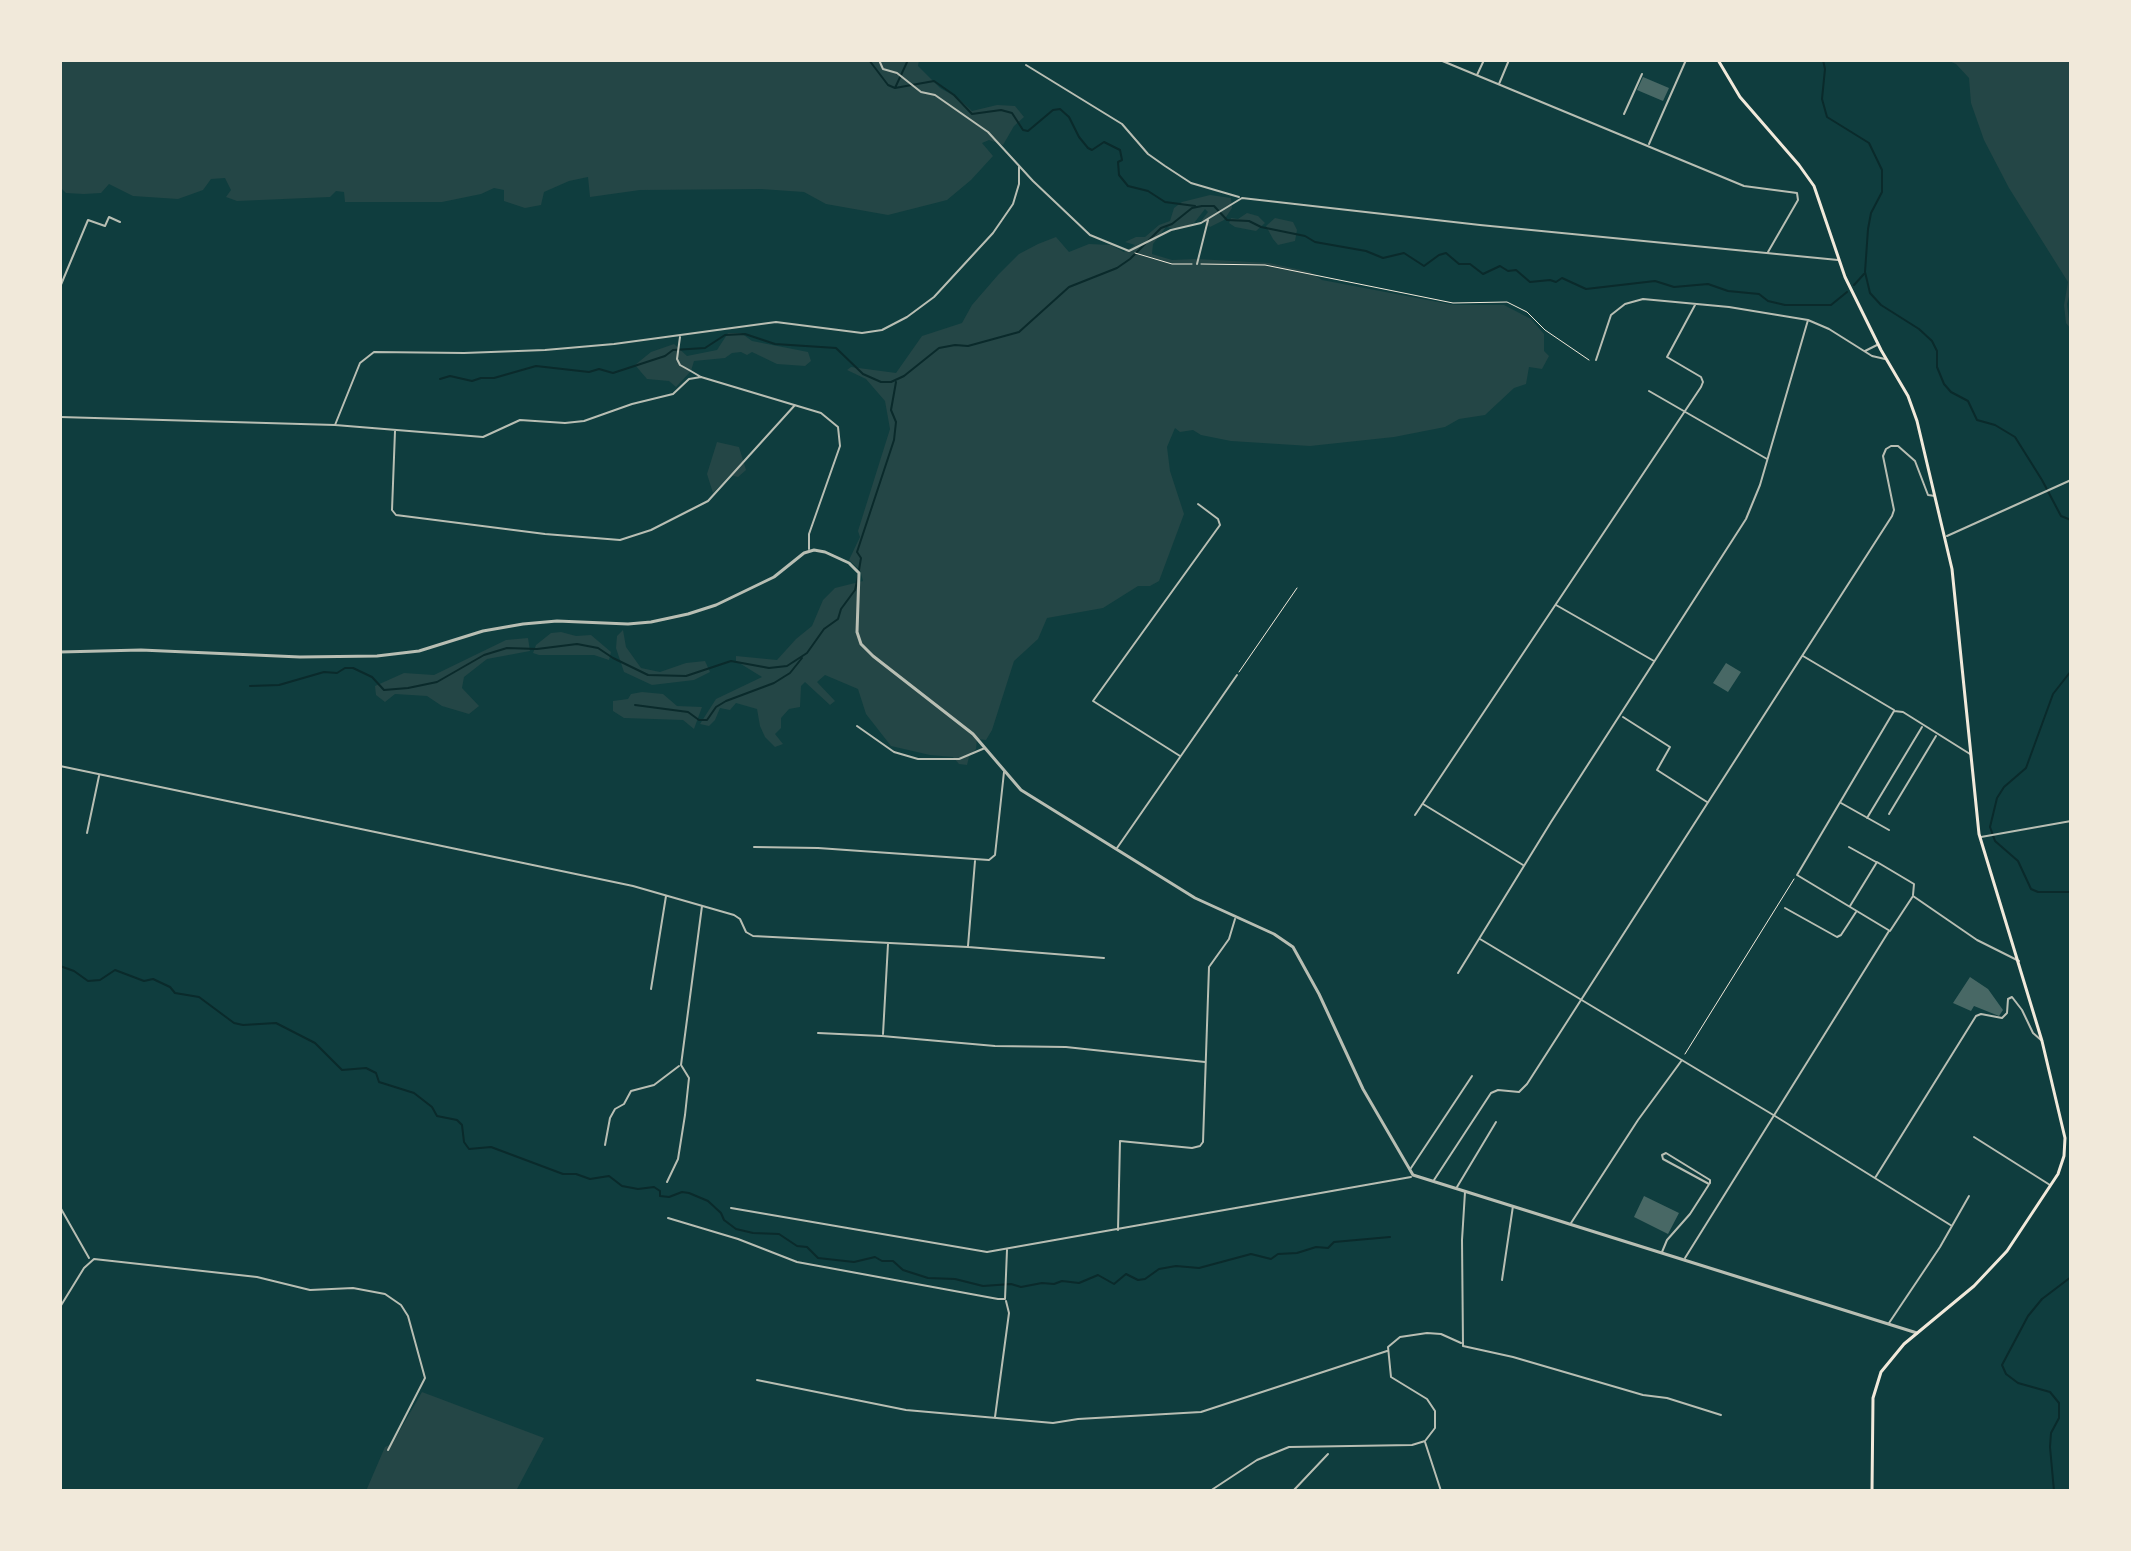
<!DOCTYPE html>
<html>
<head>
<meta charset="utf-8">
<style>
	body { margin:0 }
	#map { position:relative; width:2131px; height:1551px; overflow:hidden; background:#0f3d3e; font-family:Inter,sans-serif }
	canvas { display:block }
	.frame { position:absolute; inset:0; border:62px solid #f1e9da; pointer-events:none }
</style>
</head>
<body>
<div id="map">
<canvas width="2131" height="1551"></canvas>
<div class="frame"></div>
</div>
<script>
const c = document.querySelector('canvas').getContext('2d');
c.lineJoin = 'round';
function paint(path, color) { c.fillStyle = color; c.fill(path, 'evenodd'); }
const toPath = rows => new Path2D(rows.map(r => 'M' + r).join(''));
function trace(path, color, width, dash) { c.strokeStyle = color; c.lineWidth = width; c.lineCap = dash ? 'butt' : 'round'; c.setLineDash(dash || []); c.stroke(path); }
const green = toPath([
	[60,60,919,60,918,66,940,88,958,98,972,111,997,105,1015,106,1024,117,1014,126,1003,145,989,140,982,143,993,156,971,180,947,200,888,215,826,204,804,192,761,189,640,190,590,197,588,177,569,181,544,192,541,205,525,208,504,201,504,190,494,188,481,194,442,202,345,202,344,192,336,191,330,197,237,201,226,197,231,190,225,178,211,179,203,190,178,199,133,196,109,184,101,193,84,194,66,193,60,187],
	[1947,60,2071,60,2071,289,2067,304,2070,328,2066,323,2064,305,2068,282,2009,188,1984,140,1971,103,1969,78,1956,64],
	[1210,195,1231,198,1232,208,1224,220,1210,227,1202,220,1208,212,1205,209,1194,223,1178,229,1166,227,1153,244,1152,254,1172,260,1197,259,1269,263,1310,272,1322,280,1454,305,1504,305,1531,319,1544,334,1544,351,1549,356,1542,369,1529,367,1526,384,1514,388,1485,415,1459,419,1445,427,1394,437,1310,446,1231,441,1201,435,1193,430,1180,432,1175,428,1167,447,1170,471,1184,514,1159,581,1150,586,1138,586,1103,608,1047,618,1038,639,1014,661,992,730,986,740,977,739,976,749,969,757,967,765,959,764,953,757,930,755,891,746,866,714,858,689,825,675,817,682,835,701,830,705,805,682,801,686,800,707,789,709,781,718,781,728,775,734,783,744,775,747,765,737,760,726,757,709,736,703,730,710,720,708,715,720,709,726,700,724,716,699,762,677,736,661,736,656,777,660,796,639,812,626,823,600,835,588,863,581,860,570,849,560,860,537,858,531,890,429,885,401,866,379,847,370,851,367,896,373,922,336,962,323,972,305,998,275,1019,254,1038,244,1056,237,1069,252,1089,244,1111,245,1124,252,1135,245,1125,242,1136,237,1145,237,1159,225,1170,221,1174,208,1182,202],
	[1247,213,1258,216,1265,223,1256,231,1235,227,1229,223,1231,218,1238,219],
	[1275,218,1293,222,1297,230,1295,241,1278,245,1273,239,1266,226],
	[728,333,741,333,752,341,808,352,811,361,805,366,777,364,752,352,747,355,741,352,732,353,725,358,694,361,691,371,676,387,669,381,647,379,635,365,651,352,674,344,687,356,717,350],
	[717,442,739,447,746,470,738,477,730,475,713,493,707,474],
	[623,630,626,647,641,668,660,672,686,663,705,661,710,672,694,680,652,685,624,672,616,648,617,636],
	[561,632,576,636,591,635,611,652,609,660,594,655,539,655,533,653,536,645,551,633],
	[528,638,530,651,487,659,464,677,462,688,479,706,469,714,442,706,427,696,395,694,385,702,376,695,375,686,404,673,434,675,506,640],
	[642,692,663,694,677,706,702,707,694,729,683,720,624,718,613,711,613,701,628,699,631,694],
	[422,1392,544,1438,516,1491,366,1491,385,1447,392,1444]
]);
const stream = toPath([
	[869,60,888,85,895,88,934,81,954,95,972,114,1001,110,1012,113,1023,130,1028,131,1053,110,1060,109,1069,117,1079,137,1088,148,1092,150,1104,142,1120,150,1122,160,1118,162,1119,175,1128,186,1148,191,1165,202,1195,206],
	[1823,60,1825,69,1822,99,1827,117,1869,143,1882,170,1882,192,1871,213,1868,229,1865,272,1870,293,1881,305,1919,329,1932,341,1937,351,1937,367,1944,384,1951,392,1968,401,1977,420,1995,425,2015,437,2042,480,2061,516,2071,520],
	[895,88,908,60],
	[1854,285,1864,274],
	[440,379,450,376,472,381,481,378,494,378,536,366,589,372,599,369,613,373,665,356,673,350,705,348,725,335,745,334,775,344,836,348,863,374,881,382,891,382,904,376,939,348,955,345,968,346,1019,332,1069,287,1117,268,1130,259,1161,228,1172,224,1192,208,1202,206,1214,206,1227,220,1249,221,1261,227,1305,236,1315,242,1366,251,1383,258,1404,253,1424,266,1439,255,1446,253,1459,264,1470,264,1483,274,1500,266,1508,271,1516,270,1530,282,1550,280,1556,282,1562,278,1586,289,1655,281,1674,287,1708,284,1728,291,1759,294,1768,301,1785,305,1831,305,1847,292],
	[859,570,861,558,857,552,894,440,896,422,891,410,896,382],
	[2071,671,2053,694,2026,768,2004,787,1997,798,1990,827,1995,841,2018,861,2031,889,2038,892,2071,892],
	[250,686,279,685,324,672,337,673,345,668,353,668,372,677,384,690,408,688,437,682,484,655,507,648,537,649,577,644,598,648,613,658,648,675,686,676,731,661,769,668,787,666,807,653,824,629,838,619,841,609,855,590,858,577],
	[635,705,688,712,699,720,707,720,716,707,726,701,774,683,790,673,802,658],
	[60,966,74,971,88,981,100,980,115,970,144,981,153,979,170,987,175,993,199,997,234,1023,243,1025,276,1023,315,1043,342,1070,366,1068,376,1073,379,1082,414,1093,432,1107,437,1116,457,1120,462,1125,464,1142,469,1149,491,1147,563,1174,576,1174,590,1179,609,1176,622,1186,638,1189,654,1187,660,1191,660,1196,669,1197,682,1192,689,1193,708,1201,721,1213,724,1220,736,1229,753,1233,779,1234,797,1246,807,1247,818,1258,854,1262,875,1257,882,1261,893,1261,903,1270,928,1278,955,1279,983,1286,1011,1284,1021,1287,1042,1283,1054,1284,1062,1281,1079,1283,1098,1275,1114,1284,1126,1274,1138,1280,1145,1279,1159,1269,1176,1266,1199,1268,1251,1254,1271,1259,1278,1254,1297,1253,1316,1247,1328,1248,1334,1242,1390,1237],
	[2054,1491,2050,1447,2051,1433,2059,1418,2059,1403,2050,1392,2018,1383,2006,1374,2002,1365,2028,1316,2042,1299,2071,1277]
]);
const building = toPath([
	[1643,77,1669,88,1663,101,1637,90],
	[1726,663,1741,672,1728,692,1713,683],
	[1970,977,1988,989,2003,1010,1999,1016,1974,1006,1971,1011,1953,1003],
	[1644,1196,1679,1213,1668,1234,1634,1217]
]);
const path = toPath([
	[1135,253,1172,264,1192,264],
	[1201,264,1265,265,1453,303,1507,302,1527,312,1545,330,1589,360],
	[1239,672,1297,588],
	[1685,1054,1794,879]
]);
const minor = toPath([
	[879,60,883,69,897,73,921,92,935,95,988,132,1033,181,1090,235,1129,251,1171,230,1201,223,1242,198,1480,225,1838,260],
	[1440,60,1744,186,1797,193,1798,200,1768,252],
	[1026,65,1122,124,1148,154,1165,166,1191,183,1239,197],
	[1477,75,1484,60],
	[1499,84,1509,60],
	[1624,114,1642,74],
	[1649,144,1686,60],
	[1197,264,1208,220],
	[60,287,88,220,105,226,109,217,120,222],
	[680,337,677,359,680,365,689,370,701,377,821,413,838,427,840,446,809,534,809,549],
	[1865,351,1877,345],
	[1596,360,1611,315,1625,304,1643,299,1729,307,1808,320,1829,329,1872,356,1885,359],
	[1649,391,1767,459],
	[60,417,335,425,483,437,520,420,565,423,584,421,632,404,673,394,689,379,701,377],
	[335,425,360,363,374,352,464,353,545,350,614,344,776,322,862,333,882,330,907,317,934,297,993,233,1013,204,1019,184,1019,167],
	[395,431,392,510,396,515,545,534,620,540,651,530,708,501,795,405],
	[1947,536,2071,480],
	[1556,605,1654,661],
	[1803,656,1894,710],
	[1623,717,1670,747,1657,770,1707,802],
	[857,726,894,752,918,759,959,759,985,748],
	[1970,754,1903,712,1894,711,1797,875,1890,931,1913,896,1977,940,2019,961],
	[1180,756,1093,701,1220,525,1218,519,1198,504],
	[60,766,633,886,734,915,740,919,746,932,753,936,968,947,1104,958],
	[1841,803,1889,830],
	[1423,804,1523,865],
	[1889,814,1936,736],
	[1415,815,1701,387,1703,382,1701,377,1667,357,1695,305],
	[1867,818,1922,727],
	[87,833,99,776],
	[1981,837,2071,821],
	[754,847,818,848,989,860,995,855,1004,772],
	[1849,847,1876,862],
	[1117,848,1237,675],
	[1850,906,1877,862,1914,884,1913,895],
	[1785,908,1837,937,1841,935,1856,912],
	[1480,939,1775,1116,1952,1226],
	[968,946,975,861],
	[1458,973,1551,822,1746,519,1760,485,1808,320],
	[651,989,666,896],
	[818,1033,882,1036,995,1046,1066,1047,1205,1062],
	[883,1034,888,944],
	[1974,1137,2050,1185],
	[605,1145,610,1118,615,1109,624,1104,631,1091,654,1085,679,1066],
	[1411,1168,1472,1076],
	[1875,1178,1976,1016,1981,1014,2002,1018,2007,1013,2008,999,2012,997,2022,1010,2033,1033,2041,1040],
	[1434,1180,1491,1093,1498,1090,1519,1092,1527,1084,1892,516,1894,510,1883,456,1886,449,1891,446,1898,446,1915,461,1928,495,1935,496],
	[667,1182,678,1159,685,1115,689,1078,681,1065,702,906],
	[1457,1187,1496,1122],
	[1465,1192,1462,1240,1463,1346,1513,1357,1643,1395,1667,1398,1721,1415],
	[60,1207,89,1258],
	[731,1208,987,1252,1411,1177],
	[668,1218,738,1239,797,1262,998,1299,1005,1299,1007,1250],
	[1571,1223,1638,1120,1682,1060],
	[1118,1230,1120,1141,1192,1148,1200,1146,1203,1142,1209,967,1229,939,1235,919],
	[1662,1252,1667,1240,1690,1214,1708,1186,1709,1184,1710,1183,1710,1180,1666,1153,1662,1155,1663,1159,1709,1184],
	[1685,1258,1889,931],
	[1502,1280,1513,1206],
	[60,1307,84,1268,94,1259,257,1277,310,1290,353,1288,385,1294,401,1305,408,1316,425,1378,388,1450],
	[1889,1323,1940,1247,1969,1196],
	[757,1380,906,1410,1053,1423,1078,1419,1201,1412,1387,1351],
	[995,1417,1009,1313,1006,1301],
	[1425,1442,1441,1491],
	[1210,1491,1257,1460,1289,1447,1412,1445,1425,1441,1435,1428,1435,1411,1427,1399,1391,1377,1388,1347,1400,1337,1427,1333,1441,1334,1461,1343],
	[1293,1491,1328,1454]
]);
const tertiary = toPath([
	[60,652,141,650,300,657,377,656,419,651,483,631,523,624,557,621,628,624,651,622,688,614,716,605,774,577,804,553,814,550,825,552,849,563,859,573,857,632,861,644,873,656,973,734,1021,790,1195,898,1274,934,1293,947,1319,994,1363,1089,1413,1175,1917,1333]
]);
const secondary = toPath([
	[1718,60,1740,97,1799,165,1814,186,1845,277,1881,350,1908,396,1917,421,1952,569,1979,834,2042,1041,2065,1138,2064,1156,2058,1174,2007,1251,1974,1286,1904,1344,1881,1372,1873,1398,1872,1491]
]);
paint(green, '#244646');
trace(stream, '#0a2a2b', 2);
paint(building, '#486865');
trace(path, '#f1e9da', 1);
trace(minor, '#b8beb3', 2);
trace(tertiary, '#b8beb3', 3);
trace(secondary, '#f1e9da', 3);
</script>
</body>
</html>
